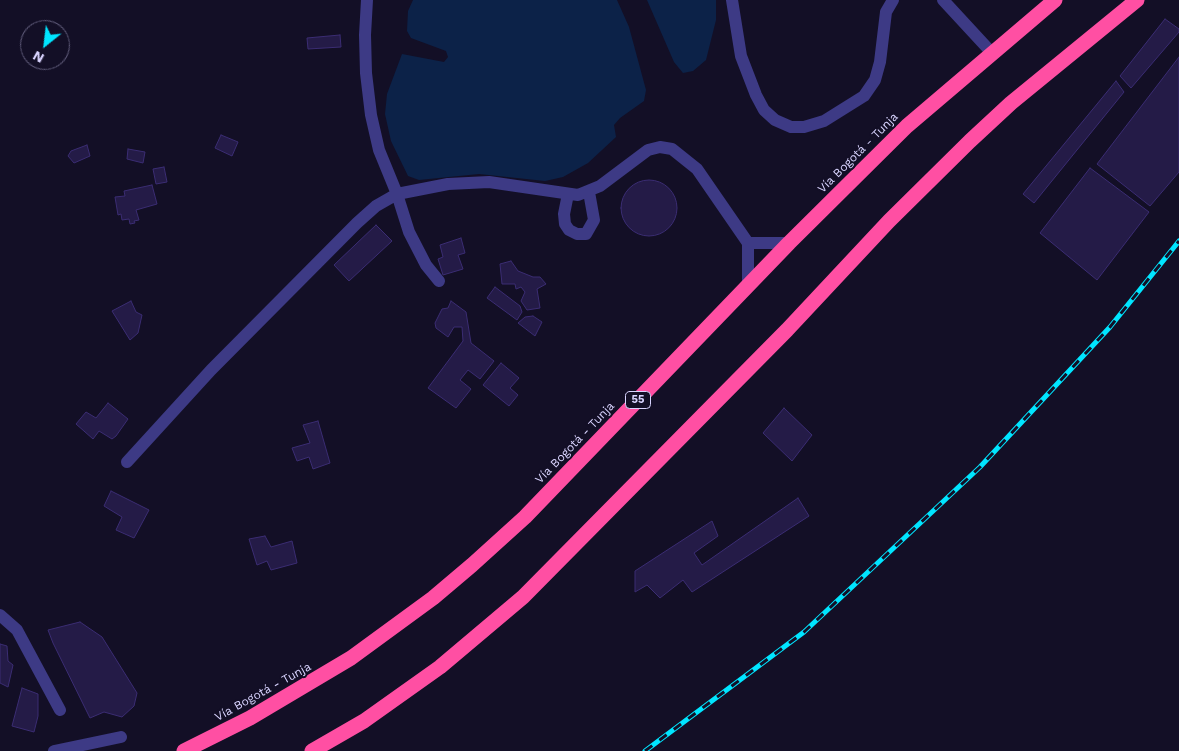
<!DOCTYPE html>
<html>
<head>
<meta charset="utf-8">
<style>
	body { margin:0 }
	#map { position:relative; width:1179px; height:751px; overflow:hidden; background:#130f26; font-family:"Work Sans",sans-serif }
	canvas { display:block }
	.north { position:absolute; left:20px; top:20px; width:50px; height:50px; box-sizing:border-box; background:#130f26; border:1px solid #625e7d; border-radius:50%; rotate:209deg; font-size:14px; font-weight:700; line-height:20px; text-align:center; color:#d9d4ff }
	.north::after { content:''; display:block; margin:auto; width:18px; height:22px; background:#00e5ff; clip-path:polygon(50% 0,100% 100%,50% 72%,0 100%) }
</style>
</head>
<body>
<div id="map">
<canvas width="1179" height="751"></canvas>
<div class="north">N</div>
</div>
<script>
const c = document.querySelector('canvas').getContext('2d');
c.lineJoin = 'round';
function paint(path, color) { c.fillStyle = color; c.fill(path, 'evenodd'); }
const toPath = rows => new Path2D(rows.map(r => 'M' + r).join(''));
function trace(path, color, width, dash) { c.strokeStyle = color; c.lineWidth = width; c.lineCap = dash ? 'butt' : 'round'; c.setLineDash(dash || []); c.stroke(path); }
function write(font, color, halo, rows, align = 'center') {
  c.font = font + ' "Work Sans",sans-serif'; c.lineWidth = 4; c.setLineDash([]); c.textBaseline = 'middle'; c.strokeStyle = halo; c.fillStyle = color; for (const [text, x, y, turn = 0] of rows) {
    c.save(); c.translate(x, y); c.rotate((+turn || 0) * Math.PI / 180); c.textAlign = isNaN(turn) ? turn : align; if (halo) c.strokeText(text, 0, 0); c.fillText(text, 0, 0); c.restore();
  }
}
const water = toPath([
	[413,0,617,0,629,27,646,90,644,101,620,118,614,125,616,137,588,163,563,177,545,181,479,174,419,180,408,176,391,141,385,114,387,94,402,54,444,62,448,57,446,51,411,38,407,31,408,11],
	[647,0,716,0,716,20,706,60,693,71,683,73,674,62]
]);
const building = toPath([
	[1165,19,1179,29,1179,32,1131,88,1120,76,1165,19],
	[340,35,341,47,308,49,307,38,340,35],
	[1179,57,1179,172,1150,206,1097,164,1179,57],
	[1116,81,1124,92,1034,203,1023,194,1116,81],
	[221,135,238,142,232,156,215,148,221,135],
	[87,145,90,156,74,163,68,156,71,151,87,145],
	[128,149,145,152,143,163,127,159,128,149],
	[164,167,167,182,156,184,153,169,164,167],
	[1090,168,1149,212,1097,280,1040,233,1090,168],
	'621 208a28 28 0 1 1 56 0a28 28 0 1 1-56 0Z',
	[152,185,157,204,136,210,139,220,134,221,135,223,130,224,129,219,122,220,121,214,118,215,115,197,125,196,124,191,152,185],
	[376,225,392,241,349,281,334,265,376,225],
	[461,238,465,253,458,255,463,269,443,275,438,259,443,257,440,245,461,238],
	[511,261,518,271,533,277,540,277,546,284,537,289,540,308,527,310,521,301,525,292,521,287,516,289,515,284,502,284,500,264,511,261],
	[495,287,520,306,522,312,517,320,487,298,495,287],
	[131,301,136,312,142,315,138,333,130,340,112,311,131,301],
	[451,301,466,312,471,343,494,361,480,379,468,370,460,380,471,389,456,408,428,388,463,341,462,327,454,327,448,337,436,328,435,323,442,309,448,308,451,301],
	[533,316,542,322,535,336,518,323,525,317,533,316],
	[501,363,519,378,510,388,518,395,509,406,483,385,501,363],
	[108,403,128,419,116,436,112,439,99,431,93,439,76,424,86,412,96,418,108,403],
	[784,408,812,435,792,461,763,433,784,408],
	[318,421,330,463,313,469,309,457,297,461,292,448,310,443,303,425,318,421],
	[111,491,149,510,134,538,116,530,122,517,104,506,111,491],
	[798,498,809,516,692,592,683,580,660,598,647,585,635,592,635,571,712,521,718,536,694,553,702,565,798,498],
	[265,536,271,547,292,541,297,563,271,570,267,561,257,565,249,539,265,536],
	[80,622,102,637,137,693,134,706,122,717,104,712,90,718,53,643,48,630,80,622],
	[0,644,7,646,8,661,13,665,8,687,0,683,0,644],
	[22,688,38,694,38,716,34,732,12,726,22,688]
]);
const minor = toPath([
	[367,0,365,35,366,73,371,115,379,150,397,194,409,232,426,265,439,281],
	[732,0,741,56,756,95,764,110,775,120,791,127,804,127,824,121,864,96,875,80,880,62,886,12,893,0],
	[943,0,992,53],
	[568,194,564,214,565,224,569,230,577,234,586,234,594,220,589,192],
	[748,243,789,243],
	[127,462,211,370,357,223,376,206,397,194,448,184,489,182,578,195,600,186,648,150,660,147,672,149,697,169,748,243,748,287],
	[0,615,17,630,60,710],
	[54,751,121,737]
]);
const highway = toPath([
	[184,751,250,718,351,658,433,598,472,565,525,517,789,243,907,126,1055,0],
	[312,751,364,721,440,667,523,597,787,330,889,221,970,141,1011,103,1137,0]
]);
const rail = toPath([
	[645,751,804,632,980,467,1110,327,1179,241]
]);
const shields = [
	[638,400,25]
];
const shieldNames = [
	["55",638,400]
];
const streetNames = [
	["Vía Bogotá - Tunja",858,153,-45],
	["Vía Bogotá - Tunja",575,443,-46],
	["Vía Bogotá - Tunja",263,692,-29]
];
paint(water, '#0c2248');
paint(building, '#241b47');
trace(building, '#3b2d73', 1);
trace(minor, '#3d3a85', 12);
trace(highway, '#ff4fa3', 15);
trace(rail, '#00e5ff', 5);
trace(rail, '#130f26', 3, [9]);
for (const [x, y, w] of shields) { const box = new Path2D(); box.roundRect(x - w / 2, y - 8.5, w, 17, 4); c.fillStyle = '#130f26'; c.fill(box); trace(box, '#d9d4ff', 1); }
write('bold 11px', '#d9d4ff', null, shieldNames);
write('12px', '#d9d4ff', '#130f26', streetNames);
</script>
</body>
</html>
